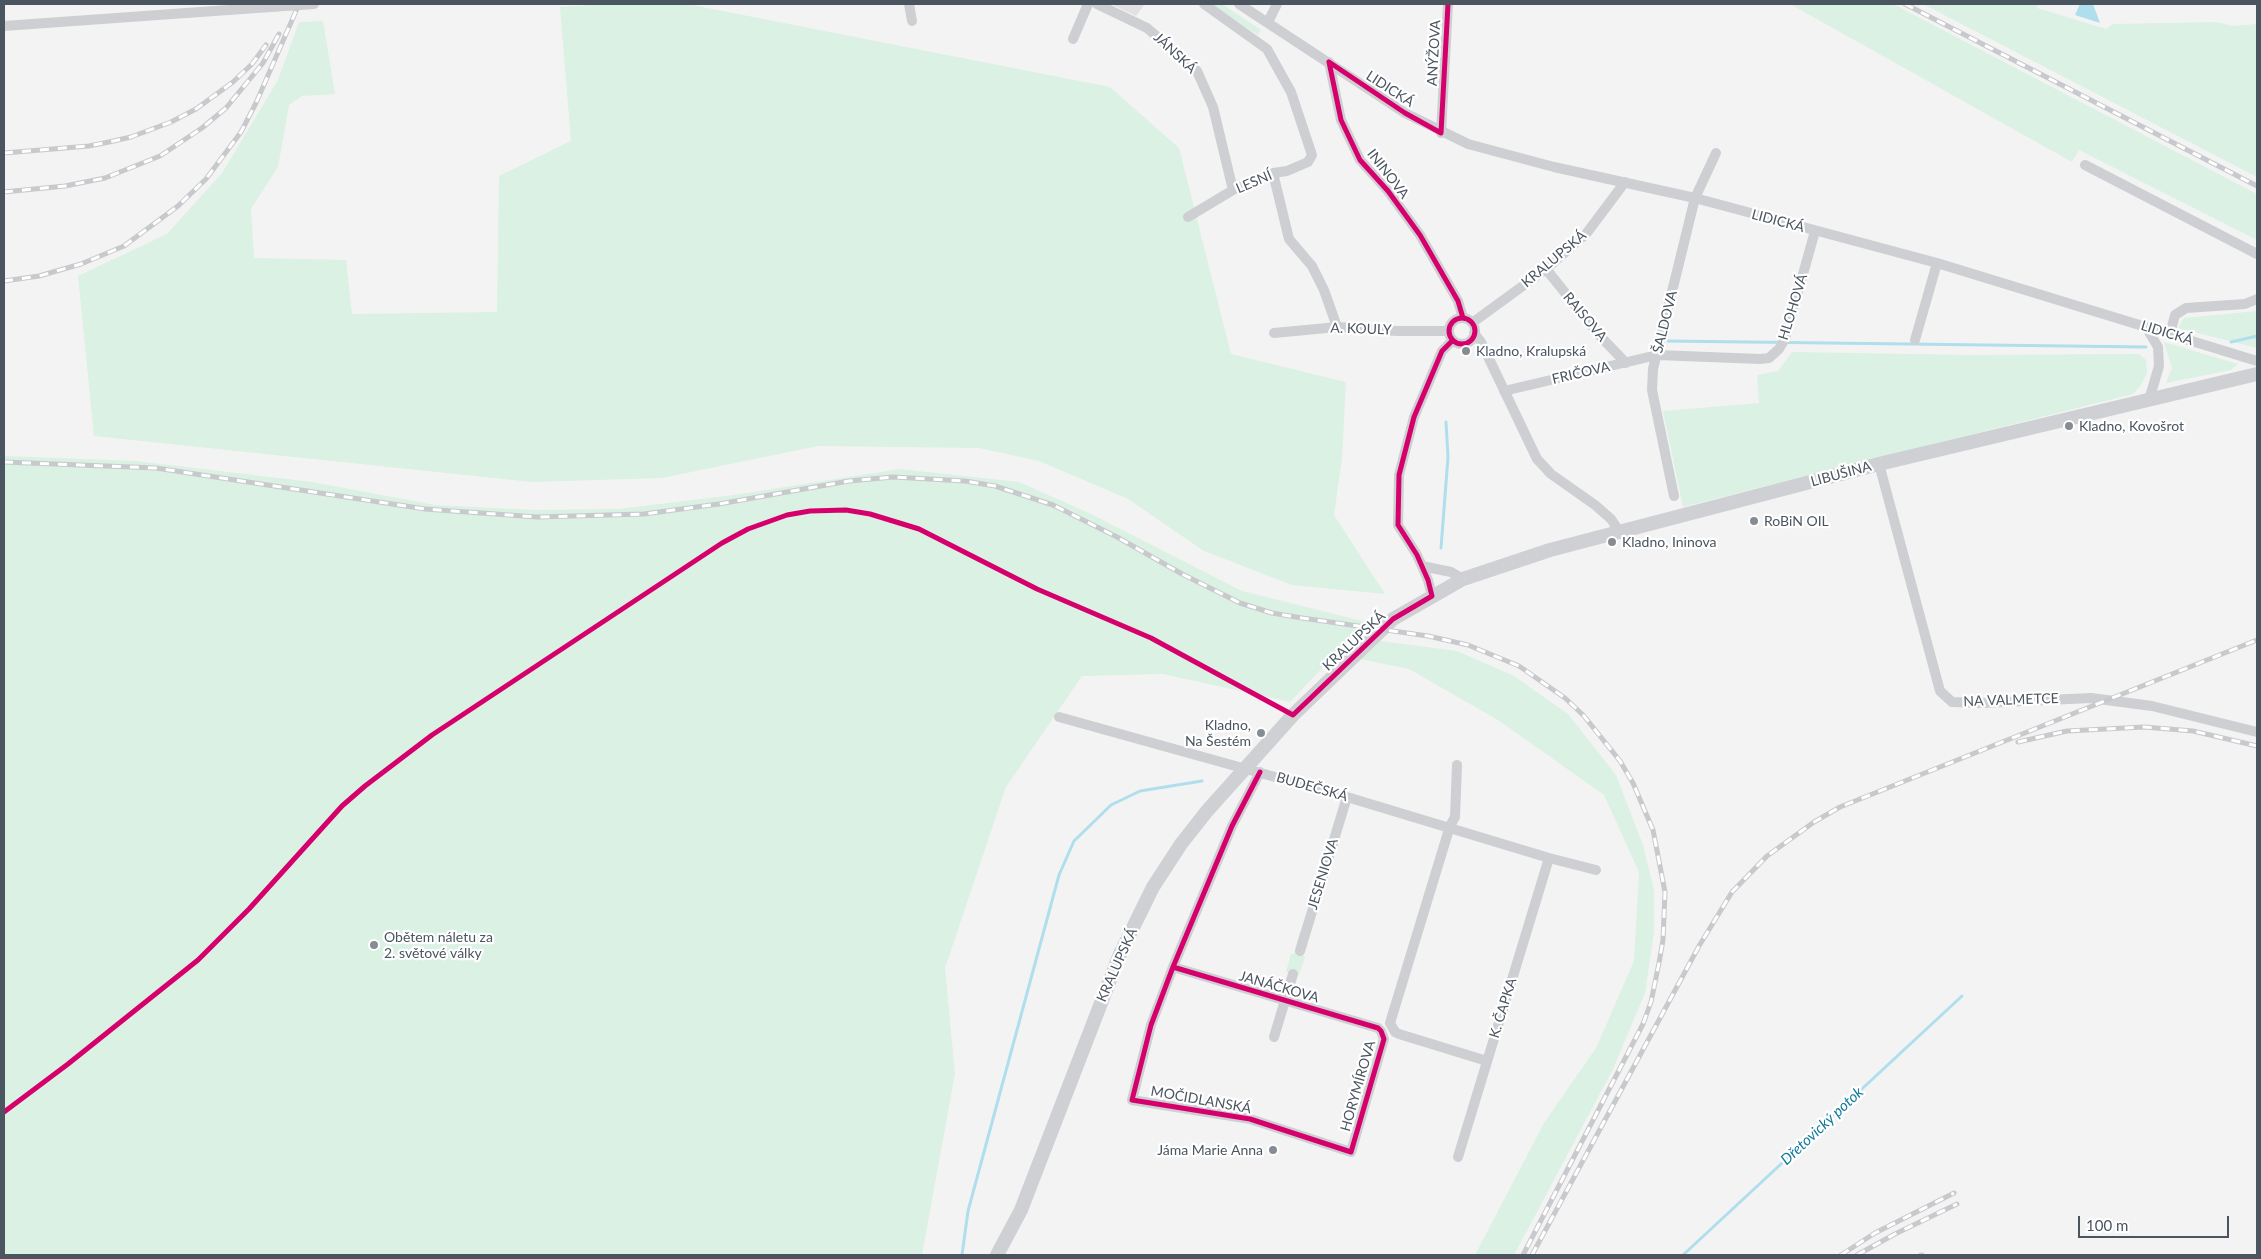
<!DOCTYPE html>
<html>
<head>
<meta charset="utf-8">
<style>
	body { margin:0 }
	#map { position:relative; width:2261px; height:1259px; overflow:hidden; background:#f4f3f3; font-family:Lato,sans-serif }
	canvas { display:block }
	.frame { position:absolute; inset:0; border:5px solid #4a5560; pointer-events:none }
	.scale { position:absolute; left:2078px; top:1216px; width:151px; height:22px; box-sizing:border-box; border:2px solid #4a5560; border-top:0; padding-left:6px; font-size:15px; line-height:18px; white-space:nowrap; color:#4a5560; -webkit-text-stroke:4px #fff; paint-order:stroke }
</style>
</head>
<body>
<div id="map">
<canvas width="2261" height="1259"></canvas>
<div class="frame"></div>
<div class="scale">100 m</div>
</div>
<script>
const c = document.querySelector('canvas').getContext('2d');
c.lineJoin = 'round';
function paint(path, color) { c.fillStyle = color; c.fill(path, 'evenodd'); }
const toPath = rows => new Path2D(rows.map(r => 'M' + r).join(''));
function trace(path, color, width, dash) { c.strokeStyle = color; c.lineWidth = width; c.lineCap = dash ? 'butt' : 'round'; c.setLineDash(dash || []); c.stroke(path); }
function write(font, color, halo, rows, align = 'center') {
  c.font = font + ' Lato,sans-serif'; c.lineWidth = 4.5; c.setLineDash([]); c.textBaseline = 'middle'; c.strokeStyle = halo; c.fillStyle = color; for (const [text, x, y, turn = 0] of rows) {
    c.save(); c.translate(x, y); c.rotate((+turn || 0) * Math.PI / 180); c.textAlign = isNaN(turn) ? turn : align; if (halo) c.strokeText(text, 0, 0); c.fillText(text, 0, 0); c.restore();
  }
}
const education = toPath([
	[1111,4,1145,4,1136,16]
]);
const green = toPath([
	[605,4,687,4,1110,87,1179,148,1231,354,1346,382,1342,458,1334,515,1385,594,1292,585,1204,551,1128,499,1039,461,979,448,818,446,662,478,532,482,94,436,78,276,167,234,222,173,278,80,299,22,323,21,335,94,302,96,289,105,278,167,251,209,254,258,346,260,352,314,497,312,499,176,571,141,560,7],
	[1211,4,1222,4,1261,30,1258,35],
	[1790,4,1893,4,2257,194,2257,240,2079,150,2072,162],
	[1923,4,2038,4,2037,8,2106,29,2113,24,2217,22,2232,26,2257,24,2257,177],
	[2257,311,2257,348,2178,328,2184,318],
	[2164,342,2238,364,2231,370,2166,383,2172,368],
	[1792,352,1972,355,2139,354,2146,360,2147,373,2141,385,2133,394,1683,507,1663,411,1759,403,1757,375,1778,371],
	[4,456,136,461,312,482,435,505,534,510,618,509,734,495,900,469,1019,482,1091,514,1242,591,1366,622,1290,702,1163,674,1082,676,1006,787,945,968,955,1074,922,1255,4,1255],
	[1381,641,1457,651,1514,676,1568,714,1616,775,1643,845,1654,890,1654,932,1645,993,1613,1069,1514,1255,1475,1255,1544,1123,1596,1048,1634,961,1639,872,1604,795,1498,720,1409,669,1360,659],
	[1300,931,1303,932,1298,952,1305,957,1299,975,1286,972,1291,954,1294,954]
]);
const water = toPath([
	[2080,4,2093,4,2100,23,2075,15]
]);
const stream = toPath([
	[1668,341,2146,347],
	[2231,342,2257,336],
	[1441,548,1448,457,1446,422],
	[962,1255,968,1211,1059,875,1074,841,1111,805,1140,791,1202,781],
	[1683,1255,1962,996]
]);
const minor = toPath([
	[909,4,912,21],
	[1097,4,1147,28,1197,71,1213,107,1233,190],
	[1239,4,1405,113,1468,144,1554,167,1695,198,1937,263,2257,361],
	[1268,22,1277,4],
	[4,26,186,13],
	[1073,39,1088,4],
	[1329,62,1341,120,1360,160,1388,191,1420,235,1458,301,1463,318],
	[1441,133,1448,4],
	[2085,165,2257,254],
	[1273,173,1289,239,1312,266,1324,290,1337,327],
	[1188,217,1233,190,1273,173,1287,171,1308,162,1312,155,1291,92,1267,49,1204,4],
	[1546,269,1599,335,1626,363],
	'1449 331a13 13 0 1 1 26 0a13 13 0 1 1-26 0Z',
	[1472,323,1546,269,1586,234,1625,182],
	[2146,327,2158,347,2159,366,2149,400],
	[1274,333,1337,327,1397,331,1449,331],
	[1474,333,1481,342,1537,459,1551,474,1595,505,1611,519,1619,531],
	[2170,334,2175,315,2186,308,2245,304,2257,299],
	[1915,340,1937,263],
	[1504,391,1657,355,1760,359,1769,358,1779,349,1785,339,1815,231],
	[1879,464,1940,691,1952,702,1982,703,2091,698,2152,706,2257,732],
	[1674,496,1652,390,1653,369,1695,198,1716,153],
	[1422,566,1451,572,1463,579],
	[1432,596,1428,580,1417,555,1398,525,1399,475,1414,417,1442,351,1453,340],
	[1059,717,1347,797,1549,858,1596,870],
	[1457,765,1455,817,1450,826,1390,1023,1395,1032,1399,1034,1487,1061],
	[1300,951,1347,797],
	[1173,967,1378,1028,1381,1031,1384,1039,1351,1152,1250,1119,1132,1100,1151,1025,1173,967,1232,826,1260,772],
	[1274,1037,1293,974],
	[1458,1157,1549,858]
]);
const secondary = toPath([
	[997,1255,1021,1210,1120,954,1153,887,1181,844,1207,811,1293,715,1393,619,1463,579,1550,550,1879,464,2257,374]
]);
const rail = toPath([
	[1905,4,2257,186],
	[4,153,89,146,109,142,131,137,171,122,196,109,233,82,252,64,266,45],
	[4,192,65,186,105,178,160,156,202,128,226,108,263,63,279,34],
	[4,281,39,276,81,264,124,246,178,206,206,179,241,132,256,103,299,4],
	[4,462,156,468,425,509,537,517,644,514,719,504,849,481,893,477,965,481,995,486,1053,505,1117,537,1182,574,1240,603,1272,613,1302,618,1428,636,1468,645,1519,666,1565,698,1584,716,1620,761,1633,783,1653,830,1665,892,1663,940,1659,963,1651,1002,1643,1024,1523,1255],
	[2018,742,2067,731,2144,727,2193,731,2257,746],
	[1532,1255,1699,946,1732,892,1767,856,1814,822,1840,807,2257,640],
	[1841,1255,1875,1233,1954,1193],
	[1857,1255,1895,1234,1957,1204],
	[1921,1255,1922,1255]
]);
const minorBridge = toPath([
	[186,13,314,4]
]);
const cycleway = toPath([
	[1329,62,1341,120,1360,160,1388,191,1420,235,1458,301,1463,318],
	[1329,62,1405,113,1441,133,1448,4],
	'1449 331a13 13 0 1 1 26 0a13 13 0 1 1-26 0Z',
	[1173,967,1378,1028,1381,1031,1384,1039,1351,1152,1250,1119,1132,1100,1151,1025,1173,967,1232,826,1260,772],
	[4,1112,68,1064,198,960,249,909,342,806,365,786,432,735,722,543,748,529,787,515,810,511,846,510,870,514,919,529,1037,589,1151,638,1293,715,1393,619,1432,596,1428,580,1417,555,1398,525,1399,475,1414,417,1442,351,1453,340]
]);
const markers = [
	[1466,351,5,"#868c93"],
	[2069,426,5,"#868c93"],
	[1754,521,5,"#868c93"],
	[1612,542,5,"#868c93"],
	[1261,733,5,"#868c93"],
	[374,945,5,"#868c93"],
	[1273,1150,5,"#868c93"]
];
const streetNames = [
	["JÁNSKÁ",1175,53,43],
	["ANÝŽOVA",1434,53,-87],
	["LIDICKÁ",1390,89,33],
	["ININOVA",1388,174,52],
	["LESNÍ",1254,182,-23],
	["LIDICKÁ",1778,221,15],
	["KRALUPSKÁ",1554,259,-40],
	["HLOHOVÁ",1793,307,-73],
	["RAISOVA",1585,317,50],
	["ŠALDOVA",1665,322,-76],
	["A. KOULY",1361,329,2],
	["LIDICKÁ",2167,333,17],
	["FRIČOVA",1581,373,-13],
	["LIBUŠINA",1841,474,-15],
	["KRALUPSKÁ",1354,641,-43],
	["NA VALMETCE",2011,700,-2],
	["BUDEČSKÁ",1312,787,16],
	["JESENIOVA",1323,874,-73],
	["KRALUPSKÁ",1117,965,-66],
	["JANÁČKOVA",1279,987,16],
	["K. ČAPKA",1503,1008,-73],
	["HORYMÍROVA",1358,1086,-74],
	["MOČIDLANSKÁ",1201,1100,10]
];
const poiNames = [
	["Kladno, Kralupská",1476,351],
	["Kladno, Kovošrot",2079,426],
	["RoBiN OIL",1764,521],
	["Kladno, Ininova",1622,542],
	["Kladno,",1251,725,"right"],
	["Na Šestém",1251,741,"right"],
	["Obětem náletu za",384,937],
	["2. světové války",384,953],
	["Jáma Marie Anna",1263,1150,"right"]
];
const waterNames = [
	["Dřetovický potok",1822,1126,-43]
];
paint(education, '#e2e2e3');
paint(green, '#daf1e3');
paint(water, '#afdeed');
trace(stream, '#afdeed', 3);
trace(minor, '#cdcfd2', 10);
trace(secondary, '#ced0d3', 14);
trace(rail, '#c8c9cc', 5);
trace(rail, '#fff', 3, [9]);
trace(minorBridge, '#cdcfd2', 10);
trace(cycleway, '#d6006c', 5);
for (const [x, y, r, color] of markers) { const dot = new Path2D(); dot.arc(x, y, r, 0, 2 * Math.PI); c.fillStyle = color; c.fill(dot); trace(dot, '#fff', 2); }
write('14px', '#4a5560', '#fff', streetNames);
write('14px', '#4a5560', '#fff', poiNames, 'left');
write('italic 15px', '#117b9c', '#fff', waterNames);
</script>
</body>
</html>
